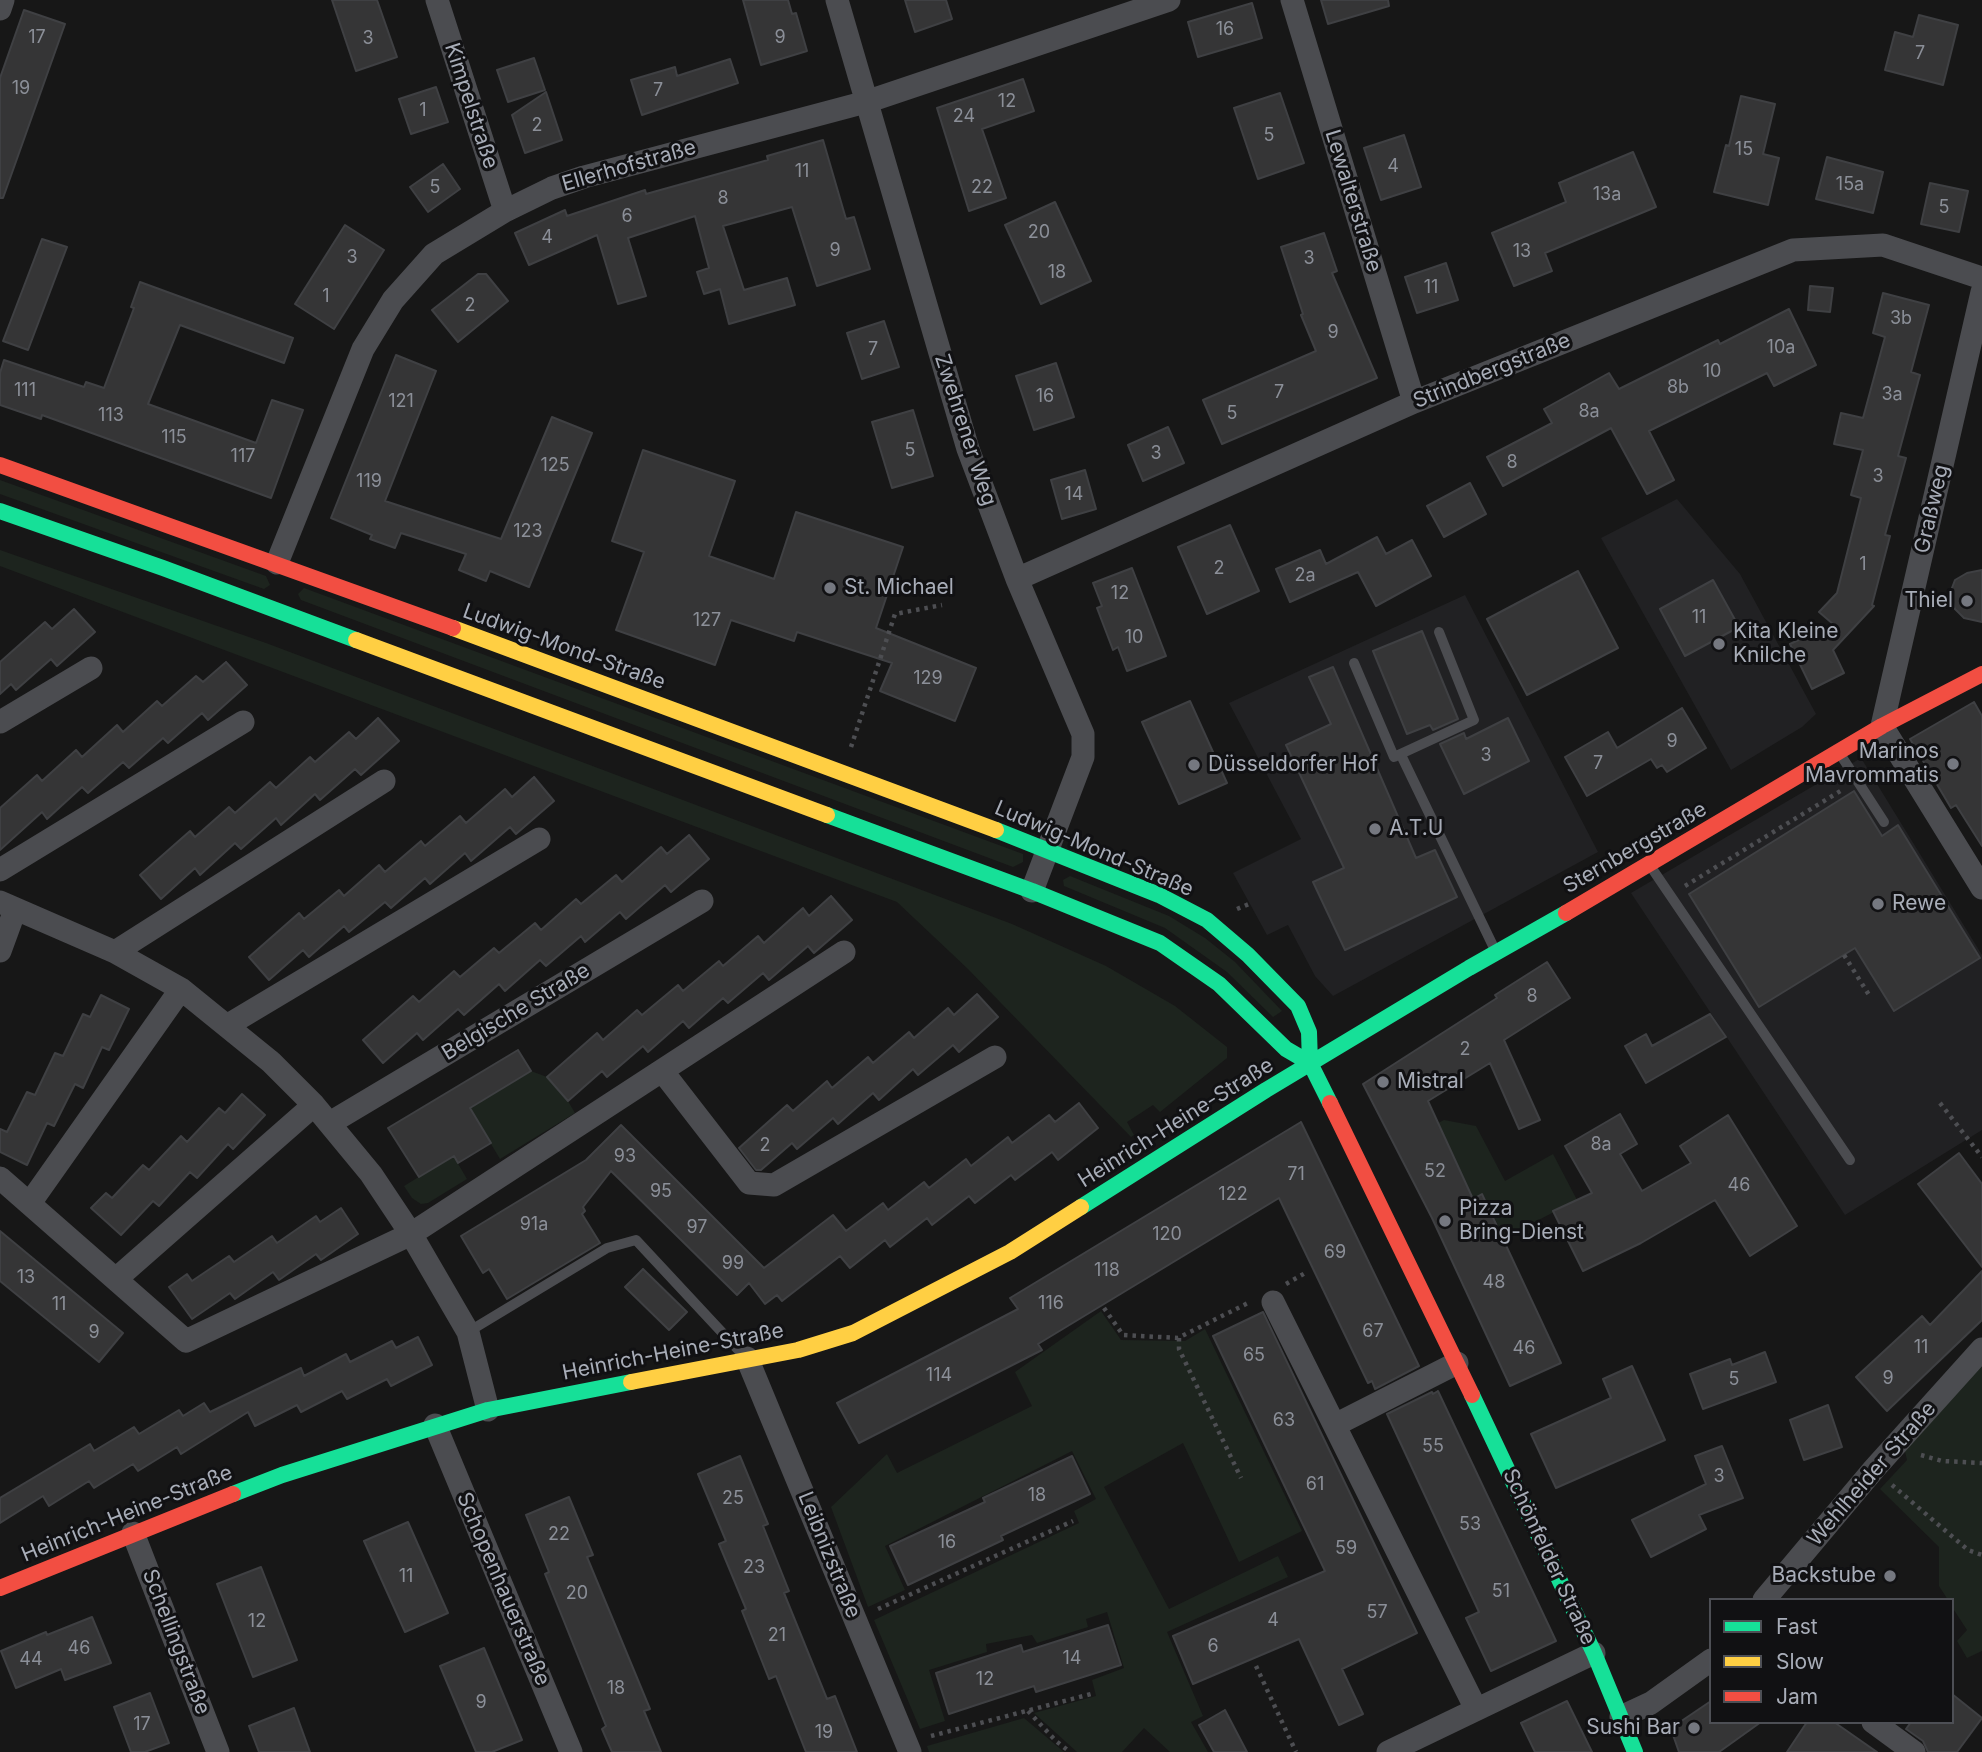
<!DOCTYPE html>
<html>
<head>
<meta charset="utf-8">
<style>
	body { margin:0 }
	#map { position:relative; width:1982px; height:1752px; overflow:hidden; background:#171717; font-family:Inter,sans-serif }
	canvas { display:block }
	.legend { position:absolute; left:1709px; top:1598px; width:245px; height:126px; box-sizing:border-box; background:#111113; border:2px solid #4d4f55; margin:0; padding:9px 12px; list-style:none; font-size:21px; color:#a8adb8 }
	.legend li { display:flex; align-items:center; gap:14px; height:35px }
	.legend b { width:35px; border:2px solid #4d4f55 }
</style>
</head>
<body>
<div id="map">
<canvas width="1982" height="1752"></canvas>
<ul class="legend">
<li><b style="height:9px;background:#16e098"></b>Fast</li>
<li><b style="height:9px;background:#ffcf43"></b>Slow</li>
<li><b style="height:9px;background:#f24e42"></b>Jam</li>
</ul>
</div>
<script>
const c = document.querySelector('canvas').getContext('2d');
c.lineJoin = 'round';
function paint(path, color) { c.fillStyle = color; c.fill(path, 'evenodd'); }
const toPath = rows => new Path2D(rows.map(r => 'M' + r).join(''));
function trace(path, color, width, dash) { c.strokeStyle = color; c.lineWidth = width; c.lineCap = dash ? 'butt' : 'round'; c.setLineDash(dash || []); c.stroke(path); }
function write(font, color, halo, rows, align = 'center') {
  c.font = font + ' Inter,sans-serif'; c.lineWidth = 6; c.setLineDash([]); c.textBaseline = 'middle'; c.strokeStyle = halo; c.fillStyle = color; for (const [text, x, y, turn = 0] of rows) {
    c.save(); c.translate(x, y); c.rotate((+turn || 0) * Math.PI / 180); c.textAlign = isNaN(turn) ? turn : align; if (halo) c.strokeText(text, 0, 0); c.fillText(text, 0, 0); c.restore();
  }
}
const built = toPath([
	[1677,499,1740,574,1816,714,1802,727,1731,770,1601,538],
	[1465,595,1598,852,1333,996,1315,976,1288,925,1267,935,1233,873,1301,839,1229,703],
	[1861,758,1982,955,1982,1130,1845,1215,1631,893]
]);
const green = toPath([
	[0,480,266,576,270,585,264,589,0,494],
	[0,550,266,643,1012,924,1106,966,1175,1006,1227,1047,1227,1058,1160,1112,1153,1105,1127,1122,1134,1135,1131,1137,968,969,897,902,0,566],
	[304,588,1023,854,1023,862,1013,867,301,600,298,594],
	[1070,876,1169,916,1205,938,1235,962,1282,1011,1273,1017,1227,972,1165,928,1064,886,1063,880],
	[531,1071,547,1077,568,1101,575,1113,500,1159,479,1124,446,1143,467,1179,428,1203,421,1204,412,1198,404,1186,440,1164,409,1115,419,1110,432,1131],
	[1444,1120,1476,1126,1505,1181,1553,1154,1577,1200,1504,1238,1483,1194,1473,1199,1438,1123],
	[1101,1311,1121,1340,1185,1341,1205,1329,1302,1531,1239,1562,1183,1443,1104,1487,1169,1609,1278,1556,1288,1577,1167,1632,1203,1716,1191,1722,1208,1752,1170,1752,1144,1728,1122,1752,1077,1752,1034,1713,1096,1696,1092,1680,1124,1668,1107,1612,1086,1619,1088,1627,1037,1643,1032,1635,986,1644,987,1652,929,1670,945,1721,920,1729,874,1620,1079,1523,1074,1511,1096,1499,1072,1451,885,1546,905,1590,868,1607,831,1507,887,1454,897,1473,1032,1406,1015,1372],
	[1982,1357,1982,1651,1967,1658,1957,1641,1967,1630,1952,1607,1952,1600,1948,1600,1939,1586,1939,1547,1880,1489,1907,1460,1903,1443],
	[1024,1718,1064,1752,929,1752,927,1746]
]);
const building = toPath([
	[332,0,377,0,397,57,356,71,332,0],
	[743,0,788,0,792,14,796,13,807,51,761,65,743,0],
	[905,0,946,0,952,19,915,32,905,0],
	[1321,0,1388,0,1389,6,1328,24,1321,0],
	[1252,3,1262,38,1198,57,1188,22,1252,3],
	[24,10,65,24,3,198,0,198,0,78,24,10],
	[1919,15,1958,25,1943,85,1885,70,1895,32,1913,37,1919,15],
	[534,58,545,90,508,102,497,70,534,58],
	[730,59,738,83,642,115,631,80,675,67,677,76,730,59],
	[1023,79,1034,111,982,129,1006,198,969,211,937,108,1023,79],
	[436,87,448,122,411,134,399,99,436,87],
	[546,92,562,140,525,153,512,115,546,92],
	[1280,93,1304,163,1258,179,1234,108,1280,93],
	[1741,96,1775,104,1763,154,1779,158,1768,205,1714,192,1726,145,1729,146,1741,96],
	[1404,135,1421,187,1381,200,1364,148,1404,135],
	[823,140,846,219,854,217,870,269,817,286,792,207,723,226,744,290,787,278,795,305,729,324,720,289,704,294,697,272,709,268,695,216,628,238,646,296,618,304,597,235,529,265,515,233,565,210,567,216,645,190,646,194,768,160,767,156,823,140],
	[1633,152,1656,207,1545,253,1552,271,1514,286,1492,233,1566,202,1559,183,1633,152],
	[1827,157,1883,172,1873,213,1816,199,1827,157],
	[443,164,460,189,428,212,410,187,443,164],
	[1930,183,1968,191,1959,232,1921,224,1930,183],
	[1055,202,1091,281,1041,304,1005,225,1055,202],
	[345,225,384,250,334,329,295,304,345,225],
	[1324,233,1337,271,1332,273,1377,378,1222,444,1203,400,1316,351,1301,315,1303,314,1281,247,1324,233],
	[42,239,67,247,28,350,3,341,42,239],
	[1446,263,1458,300,1417,313,1405,277,1446,263],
	[478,274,486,274,508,301,458,342,432,310,478,274],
	[140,282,293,338,284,363,180,325,148,404,256,443,272,400,303,410,271,498,42,415,41,419,0,405,0,373,4,360,84,387,86,382,104,388,134,308,131,307,140,282],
	[1810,286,1833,288,1830,312,1808,310,1810,286],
	[1883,293,1929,305,1911,372,1920,375,1898,456,1906,458,1885,535,1890,536,1872,605,1874,606,1833,650,1844,673,1812,689,1790,644,1833,624,1819,612,1837,593,1861,498,1851,495,1863,450,1834,444,1841,413,1863,418,1885,337,1873,333,1883,293],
	[1789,309,1816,365,1774,386,1767,373,1649,431,1674,480,1647,494,1611,428,1503,486,1487,457,1552,423,1544,409,1609,373,1619,389,1718,340,1720,344,1789,309],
	[884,321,899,367,862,379,847,333,884,321],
	[396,355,436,371,385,501,501,539,552,417,592,433,529,587,490,571,486,581,459,570,466,554,401,533,395,548,370,539,372,535,331,518,396,355],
	[1056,363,1074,417,1034,430,1016,376,1056,363],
	[913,410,933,476,892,488,872,422,913,410],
	[1168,427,1184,463,1143,481,1128,445,1168,427],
	[643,450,735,481,709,556,774,579,796,512,903,547,876,628,976,668,955,721,880,691,892,663,797,632,794,641,731,620,715,665,616,630,644,552,612,541,643,450],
	[1085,470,1096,509,1062,519,1051,480,1085,470],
	[1470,483,1486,514,1444,537,1427,506,1470,483],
	[1230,525,1259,591,1207,614,1178,547,1230,525],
	[1377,537,1386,554,1412,540,1431,576,1376,606,1358,572,1290,602,1276,569,1320,550,1326,564,1377,537],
	[1132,568,1166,656,1127,671,1118,647,1113,650,1097,608,1102,606,1093,583,1132,568],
	[1982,570,1982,622,1964,618,1955,609,1950,593,1955,580,1967,573,1982,570],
	[1578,571,1618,648,1527,695,1487,619,1578,571],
	[1713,580,1739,627,1685,656,1660,609,1713,580],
	[74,609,95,632,57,666,51,659,16,690,11,684,0,694,0,662,45,622,52,629,74,609],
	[1422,631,1458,719,1433,730,1430,725,1407,734,1373,651,1422,631],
	[226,662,247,685,208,720,202,713,168,743,163,738,129,768,123,762,88,793,82,787,47,819,42,812,0,850,0,808,37,775,42,781,76,750,82,757,117,725,123,732,157,701,162,706,196,676,203,682,226,662],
	[1333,667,1416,858,1435,850,1457,897,1345,950,1313,882,1344,868,1286,745,1331,724,1309,677,1333,667],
	[1190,701,1227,783,1179,804,1142,722,1190,701],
	[1974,702,1982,716,1982,846,1956,805,1951,808,1910,739,1974,702],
	[1682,708,1706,748,1667,772,1662,765,1657,768,1651,759,1587,796,1565,757,1608,732,1617,748,1682,708],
	[378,718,399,741,361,775,355,769,320,800,315,794,281,825,276,818,241,849,235,843,200,875,195,868,161,899,140,875,190,831,195,837,229,807,235,813,270,782,276,788,310,757,315,762,349,732,356,739,378,718],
	[1508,718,1529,761,1464,794,1440,744,1464,733,1466,739,1508,718],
	[534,777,554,801,516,834,510,827,471,861,465,853,430,884,425,878,391,908,385,902,349,932,344,926,309,957,303,950,269,980,249,957,299,913,304,919,339,890,344,896,379,865,385,872,421,841,425,846,460,816,466,823,505,789,512,797,534,777],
	[1854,791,1882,836,1898,825,1980,958,1894,1011,1855,948,1759,1007,1689,894,1854,791],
	[689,835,709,859,671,892,665,885,626,919,620,912,585,942,581,936,546,966,540,960,505,991,499,984,464,1015,458,1009,423,1040,417,1033,383,1063,363,1040,413,996,419,1002,454,971,460,977,494,948,499,953,535,923,541,930,576,899,581,904,616,875,622,882,661,847,667,854,689,835],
	[831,896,852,920,814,953,808,946,769,980,763,973,728,1003,723,998,689,1028,683,1021,648,1052,643,1046,607,1077,602,1071,568,1101,547,1077,597,1033,603,1040,637,1010,642,1015,678,985,683,991,719,961,723,966,758,936,764,943,803,908,809,916,831,896],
	[1547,962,1570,998,1504,1040,1540,1120,1519,1129,1490,1063,1428,1101,1473,1199,1482,1194,1561,1363,1510,1386,1432,1218,1363,1084,1497,998,1495,995,1547,962],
	[977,994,998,1017,959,1052,953,1045,918,1075,913,1069,879,1100,873,1093,838,1124,833,1118,797,1149,792,1143,761,1170,756,1170,739,1148,787,1105,793,1111,827,1081,832,1088,868,1057,873,1063,909,1032,914,1038,948,1008,954,1015,977,994],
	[101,995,129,1009,109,1050,102,1047,83,1088,75,1084,54,1126,47,1123,27,1165,0,1152,0,1129,7,1132,27,1092,35,1095,55,1053,63,1056,83,1014,90,1017,101,995],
	[1710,1014,1726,1037,1646,1083,1625,1046,1646,1034,1652,1046,1710,1014],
	[518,1050,531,1071,470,1108,491,1143,458,1163,454,1156,419,1177,388,1128,518,1050],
	[242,1094,265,1115,233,1149,228,1144,197,1178,190,1172,159,1206,153,1201,121,1235,91,1208,106,1193,112,1198,143,1165,149,1170,181,1136,187,1142,219,1108,225,1113,242,1094],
	[1079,1103,1098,1128,1058,1160,1052,1152,1015,1180,1011,1175,975,1203,969,1196,932,1225,927,1218,890,1247,885,1240,850,1268,840,1256,782,1301,777,1295,765,1304,749,1283,737,1295,611,1171,583,1207,585,1211,582,1214,600,1243,507,1299,489,1269,483,1273,461,1236,586,1160,621,1125,764,1268,833,1215,846,1231,883,1203,888,1210,924,1182,929,1188,966,1159,971,1166,1008,1137,1012,1143,1049,1115,1055,1122,1079,1103],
	[1620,1114,1637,1144,1620,1154,1642,1191,1691,1163,1680,1146,1728,1115,1797,1226,1750,1256,1715,1200,1641,1243,1583,1271,1553,1211,1592,1193,1565,1146,1620,1114],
	[1301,1122,1419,1366,1375,1389,1372,1381,1368,1383,1279,1198,1038,1344,1042,1350,859,1443,837,1403,1018,1309,1010,1298,1301,1122],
	[1959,1153,1982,1184,1982,1267,1918,1184,1959,1153],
	[341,1208,358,1234,321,1260,316,1254,279,1280,273,1272,235,1299,230,1293,192,1319,169,1287,187,1274,192,1281,229,1256,234,1262,272,1236,277,1243,316,1216,320,1222,341,1208],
	[0,1231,123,1333,99,1362,0,1281,0,1231],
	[643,1269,687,1312,669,1330,625,1287,643,1269],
	[1982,1271,1982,1320,1887,1411,1856,1377,1922,1316,1930,1325,1982,1271],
	[1263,1312,1417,1633,1342,1669,1363,1714,1339,1725,1299,1639,1193,1684,1173,1636,1325,1571,1213,1336,1263,1312],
	[418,1337,432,1365,391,1386,387,1379,347,1399,342,1391,301,1412,297,1405,255,1426,248,1412,181,1454,177,1447,138,1471,133,1464,94,1488,89,1481,49,1506,43,1496,0,1523,0,1498,90,1444,94,1451,134,1427,139,1434,179,1410,183,1416,204,1403,210,1412,301,1368,304,1376,346,1354,350,1362,392,1341,396,1348,418,1337],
	[1765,1352,1776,1382,1703,1409,1690,1374,1730,1359,1732,1365,1765,1352],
	[1632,1366,1665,1440,1556,1488,1531,1434,1611,1398,1603,1379,1632,1366],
	[1438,1391,1556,1641,1491,1671,1466,1618,1479,1612,1387,1414,1432,1392,1433,1394,1438,1391],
	[1828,1405,1842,1447,1804,1460,1790,1420,1828,1405],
	[1722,1446,1743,1498,1699,1515,1706,1529,1651,1557,1632,1520,1706,1484,1695,1456,1722,1446],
	[740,1456,768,1524,763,1526,789,1591,784,1593,827,1699,835,1696,857,1752,806,1752,776,1676,769,1679,742,1611,746,1609,719,1544,726,1541,698,1474,740,1456],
	[1072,1456,1090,1494,1001,1536,1003,1540,908,1585,890,1546,985,1502,983,1498,1072,1456],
	[569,1497,593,1555,587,1557,650,1709,644,1711,661,1752,612,1752,602,1729,606,1726,545,1574,549,1572,526,1515,569,1497],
	[408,1522,448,1613,405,1632,364,1541,408,1522],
	[261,1567,297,1660,253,1677,217,1584,261,1567],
	[92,1617,111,1663,65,1680,61,1669,16,1688,1,1651,46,1632,47,1635,92,1617],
	[1108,1625,1121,1665,1036,1692,1034,1686,949,1714,936,1673,1021,1645,1023,1652,1108,1625],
	[484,1648,522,1740,492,1752,476,1752,440,1666,484,1648],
	[150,1693,169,1743,145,1752,131,1752,114,1707,150,1693],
	[1952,1694,1982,1718,1957,1752,1928,1752,1923,1741,1906,1729,1911,1722,1952,1722,1952,1694],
	[1567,1701,1592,1752,1535,1752,1521,1723,1567,1701],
	[1711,1701,1711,1722,1761,1722,1719,1752,1679,1752,1672,1732,1677,1724,1711,1701],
	[294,1708,310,1752,259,1752,249,1726,294,1708],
	[1225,1710,1247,1752,1214,1752,1199,1725,1225,1710],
	[1807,1722,1834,1722,1877,1752,1787,1752,1807,1722]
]);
const path = toPath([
	[851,747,895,614,942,605],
	[1685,886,1842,790],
	[1237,909,1249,904],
	[1844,955,1869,995],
	[1940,1103,1982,1157],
	[1286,1284,1307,1272],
	[1104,1308,1123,1335,1178,1338,1250,1302],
	[1179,1338,1179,1349,1241,1478],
	[1921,1455,1942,1461,1982,1463],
	[1892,1485,1968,1550,1982,1555],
	[878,1609,1073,1521],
	[1256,1666,1296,1752],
	[1028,1711,1056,1741,1070,1752],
	[931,1736,1091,1694]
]);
const lane = toPath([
	[1354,663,1394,757,1474,720,1439,632],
	[1840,754,1884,822],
	[1401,755,1495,950],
	[1651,867,1850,1160],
	[468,1332,607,1248,636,1240,744,1356]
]);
const street = toPath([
	[437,0,505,211],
	[837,0,968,449,1017,579,1083,734,1083,757,1032,891],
	[1292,0,1414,402],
	[0,9,3,0],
	[1982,292,1882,726,1982,888],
	[277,563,363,349,393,300,434,254,505,211,552,188,584,177,866,102,1169,0],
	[1017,579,1414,402,1793,250,1883,245,1982,278],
	[0,722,91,668],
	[0,870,243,722],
	[0,902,115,952,181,989,271,1062,314,1105,371,1174,411,1234,468,1332,488,1410],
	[0,951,15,910],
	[115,952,384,781],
	[228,1025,539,839],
	[663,1072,749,1183,774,1185,995,1057],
	[330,1123,702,901],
	[0,1178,186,1341,411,1234,844,952],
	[30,1203,181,989],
	[116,1279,314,1105],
	[1273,1302,1476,1709],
	[747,1358,910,1752],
	[435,1425,571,1752],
	[1335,1425,1457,1363],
	[133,1533,218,1752],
	[1764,1600,1874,1469,1982,1349],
	[1621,1717,1651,1703,1711,1660],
	[1873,1722,1914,1752],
	[1388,1752,1594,1653]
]);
const fast = toPath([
	[0,511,163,568,356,640],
	[827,815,1032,891,1160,943,1219,984,1286,1049,1310,1063],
	[996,830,1159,895,1207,920,1248,955,1298,1006,1309,1032,1310,1063,1330,1103],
	[1081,1207,1266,1090,1469,968,1566,913],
	[1472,1395,1594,1653,1635,1752],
	[233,1494,282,1475,488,1410,631,1382]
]);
const slow = toPath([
	[453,628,996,830],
	[356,640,827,815],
	[631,1382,798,1350,853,1333,1010,1252,1081,1207]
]);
const jam = toPath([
	[0,465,453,628],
	[1566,913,1882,726,1982,674],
	[1330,1103,1472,1395],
	[0,1588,233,1494]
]);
const markers = [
	[830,588,7,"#757880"],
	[1967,601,7,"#757880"],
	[1719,644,7,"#757880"],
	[1953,764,7,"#757880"],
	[1194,765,7,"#757880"],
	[1375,829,7,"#757880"],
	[1878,904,7,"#757880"],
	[1383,1082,7,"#757880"],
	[1445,1221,7,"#757880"],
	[1890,1576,7,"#757880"],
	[1694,1728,7,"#757880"]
];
const numberNames = [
	["16",1225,30],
	["17",37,38],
	["9",780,38],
	["3",368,39],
	["7",1920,54],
	["19",21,89],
	["7",658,91],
	["12",1007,102],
	["1",423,111],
	["24",964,117],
	["2",537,126],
	["5",1269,136],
	["15",1744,150],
	["4",1393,167],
	["11",802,172],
	["15a",1850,185],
	["5",435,188],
	["22",982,188],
	["13a",1607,195],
	["8",723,199],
	["5",1944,208],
	["6",627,217],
	["20",1039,233],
	["4",547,238],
	["9",835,251],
	["13",1522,252],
	["3",352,258],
	["3",1309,259],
	["18",1057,273],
	["11",1431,288],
	["1",326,297],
	["2",470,306],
	["3b",1901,319],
	["9",1333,333],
	["10a",1781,348],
	["7",873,350],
	["10",1712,372],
	["8b",1678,388],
	["111",25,391],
	["7",1279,393],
	["3a",1892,395],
	["16",1045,397],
	["121",401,402],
	["8a",1589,412],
	["5",1232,414],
	["113",111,416],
	["115",174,438],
	["5",910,451],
	["3",1156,454],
	["117",243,457],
	["8",1512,463],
	["125",555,466],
	["3",1878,477],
	["119",369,482],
	["14",1074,495],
	["123",528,532],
	["1",1863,565],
	["2",1219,569],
	["2a",1305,576],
	["12",1120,594],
	["11",1699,618],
	["127",707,621],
	["10",1134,638],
	["129",928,679],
	["9",1672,742],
	["3",1486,756],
	["7",1598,764],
	["8",1532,997],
	["2",1465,1050],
	["8a",1601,1145],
	["2",765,1146],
	["93",625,1157],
	["52",1435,1172],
	["71",1296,1175],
	["46",1739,1186],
	["95",661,1192],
	["122",1233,1195],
	["91a",534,1225],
	["97",697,1228],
	["120",1167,1235],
	["69",1335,1253],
	["99",733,1264],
	["118",1107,1271],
	["13",26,1278],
	["48",1494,1283],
	["116",1051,1304],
	["11",59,1305],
	["67",1373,1332],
	["9",94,1333],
	["11",1921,1348],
	["46",1524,1349],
	["65",1254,1356],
	["114",939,1376],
	["9",1888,1379],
	["5",1734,1380],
	["63",1284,1421],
	["55",1433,1447],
	["3",1719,1477],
	["61",1315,1485],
	["18",1037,1496],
	["25",733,1499],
	["53",1470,1525],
	["22",559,1535],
	["16",947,1543],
	["59",1346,1549],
	["23",754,1568],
	["11",406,1577],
	["51",1501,1592],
	["20",577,1594],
	["57",1377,1613],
	["4",1273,1621],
	["12",257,1622],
	["21",777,1636],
	["6",1213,1647],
	["46",79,1649],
	["14",1072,1659],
	["44",31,1660],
	["12",985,1680],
	["18",616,1689],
	["9",481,1703],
	["17",142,1725],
	["19",824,1733]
];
const streetNames = [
	["Kimpelstraße",471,106,72],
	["Ellerhofstraße",629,166,-16],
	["Lewalterstraße",1353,201,73],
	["Strindbergstraße",1492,371,-22],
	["Zwehrener Weg",965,430,72],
	["Graßweg",1932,509,-77],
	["Ludwig-Mond-Straße",564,647,20],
	["Sternbergstraße",1635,848,-30],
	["Ludwig-Mond-Straße",1094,849,23],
	["Belgische Straße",516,1012,-31],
	["Heinrich-Heine-Straße",1176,1123,-32],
	["Heinrich-Heine-Straße",673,1352,-11],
	["Wehlheider Straße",1872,1474,-49],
	["Heinrich-Heine-Straße",127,1514,-22],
	["Leibnizstraße",829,1555,68],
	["Schönfelder Straße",1549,1557,65],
	["Schopenhauerstraße",503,1589,67],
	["Schellingstraße",176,1642,69]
];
const poiNames = [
	["St. Michael",844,588],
	["Thiel",1953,601,"right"],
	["Kita Kleine",1733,632],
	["Knilche",1733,656],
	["Marinos",1939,752,"right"],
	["Mavrommatis",1939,776,"right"],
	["Düsseldorfer Hof",1208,765],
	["A.T.U",1389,829],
	["Rewe",1892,904],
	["Mistral",1397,1082],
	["Pizza",1459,1209],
	["Bring-Dienst",1459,1233],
	["Backstube",1876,1576,"right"],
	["Sushi Bar",1680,1728,"right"]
];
paint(built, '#212123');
paint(green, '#1d241e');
paint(building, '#353536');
trace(building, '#3f4043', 2);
trace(path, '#4d4e52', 4.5, [3.5, 5]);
trace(lane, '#4b4c50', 10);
trace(street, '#4b4c50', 23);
trace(fast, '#16e098', 16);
trace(slow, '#ffcf43', 16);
trace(jam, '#f24e42', 16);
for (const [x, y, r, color] of markers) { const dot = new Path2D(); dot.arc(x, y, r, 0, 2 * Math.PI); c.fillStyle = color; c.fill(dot); trace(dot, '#111113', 2.5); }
write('18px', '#8b8f98', null, numberNames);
write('21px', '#a8adb8', '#111113', streetNames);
write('21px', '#a8adb8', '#111113', poiNames, 'left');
</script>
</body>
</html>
